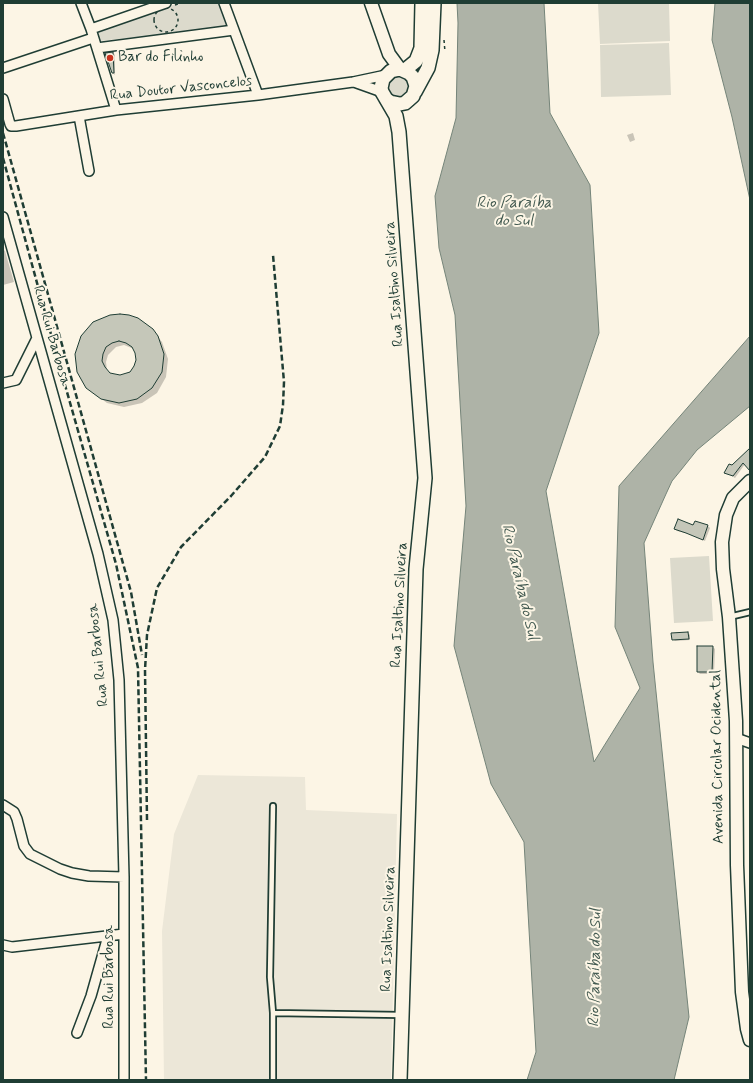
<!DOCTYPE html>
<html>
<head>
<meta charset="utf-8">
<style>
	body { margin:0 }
	#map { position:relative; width:753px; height:1083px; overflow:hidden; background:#fcf5e5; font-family:Mynerve,sans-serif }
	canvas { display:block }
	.frame { position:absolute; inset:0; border:4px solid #1f3d34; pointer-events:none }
</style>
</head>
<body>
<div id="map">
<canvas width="753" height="1083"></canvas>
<div class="frame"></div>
</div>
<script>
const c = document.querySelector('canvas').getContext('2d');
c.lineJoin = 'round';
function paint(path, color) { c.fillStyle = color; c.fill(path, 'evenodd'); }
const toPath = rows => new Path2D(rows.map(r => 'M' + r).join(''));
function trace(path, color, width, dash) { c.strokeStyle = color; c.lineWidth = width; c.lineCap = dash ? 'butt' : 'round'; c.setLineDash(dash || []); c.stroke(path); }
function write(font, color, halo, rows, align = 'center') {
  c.font = font + ' Mynerve,sans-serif'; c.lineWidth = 4; c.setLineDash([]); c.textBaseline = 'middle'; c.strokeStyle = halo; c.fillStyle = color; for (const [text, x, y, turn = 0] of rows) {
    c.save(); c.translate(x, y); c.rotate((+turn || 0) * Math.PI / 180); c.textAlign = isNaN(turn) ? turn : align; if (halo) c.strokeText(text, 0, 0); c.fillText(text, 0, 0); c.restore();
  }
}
const built = toPath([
	[198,775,305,777,306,810,397,814,391,1080,164,1080,162,931,174,834]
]);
const green = toPath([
	[179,3,221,3,229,27,100,41,97,32],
	[598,3,669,3,670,41,600,44],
	[669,43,671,95,601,97,600,45],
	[396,73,411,81,408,97,390,99,385,82],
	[709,556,713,621,674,623,670,558]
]);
const water = toPath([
	[457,3,544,3,550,113,590,185,599,333,546,491,594,762,640,688,615,627,619,486,750,336,750,406,697,450,681,470,672,481,666,494,644,543,653,662,689,1017,674,1080,527,1080,536,1052,524,842,491,784,454,646,466,506,455,315,439,248,435,196,456,118,458,23,457,3],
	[715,3,750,3,750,200,732,117,712,40,715,3]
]);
const shadow = toPath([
	[113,53,115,55,115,75,113,73],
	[633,133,635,140,630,142,627,135],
	[3,249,5,251,14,282,3,285],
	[137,319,152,329,162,342,168,359,166,377,157,393,142,403,124,407,107,403,87,388,78,372],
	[124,345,134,349,137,360,135,367,130,373,116,376,111,374,107,370,106,362,108,355,116,347],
	[750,453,750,469,745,464,735,478,726,472,732,466],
	[695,522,708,526,710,528,705,541,689,534,677,531,675,529,693,526],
	[688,633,690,635,690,640,675,641,673,639],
	[698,647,713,647,715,649,714,674,700,674,698,672]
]);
const building = toPath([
	[113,52,114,73,112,73,105,53,113,52],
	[120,314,129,315,138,318,153,329,158,336,164,354,162,372,152,388,137,399,119,403,101,399,86,388,77,372,75,354,81,336,93,322,110,315,120,314],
	[119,341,126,343,132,347,135,353,136,360,134,366,130,372,120,375,110,373,105,367,102,361,103,354,106,347,112,343,119,341],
	[750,448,750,471,743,463,733,476,724,473,729,464,732,465,750,448],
	[678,519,693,525,695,521,708,525,703,540,686,533,674,529,678,519],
	[688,632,689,639,672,640,671,633,688,632],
	[697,646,713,646,712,672,697,672,697,646]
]);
const path = toPath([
	[175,5,181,3],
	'154 20a12 12 0 1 1 24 0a12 12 0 1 1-24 0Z',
	[444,40,445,52]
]);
const service = toPath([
	[729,617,750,612],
	[273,806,270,977,273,1013,401,1015],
	[273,1080,273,1013]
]);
const minor = toPath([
	[81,3,91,29,116,110],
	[224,3,258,95],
	[91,29,166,3],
	[97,48,234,30],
	[3,68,93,38],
	[354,82,382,92],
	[3,99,10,124,11,126,16,126,116,110,258,95,353,82,386,75],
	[79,116,89,171],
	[3,217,98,554,113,620,119,680,124,877,124,1080],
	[3,383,16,380,37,338],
	[736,738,750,743],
	[3,805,14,812,17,819,24,846,30,854,60,869,72,873,89,876,124,877],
	[3,945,12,947,124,934],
	[77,1033,91,996,108,936]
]);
const tertiary = toPath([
	[371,3,389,54,400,69],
	[750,481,733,498,726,515,722,542,723,569,729,617,736,721,737,865,742,992,747,1029,750,1040]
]);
const secondary = toPath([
	[405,70,416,61,421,48,422,3],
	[415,92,428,68,432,50,434,3],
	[386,99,390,102,400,104,405,103,413,96,416,86,413,77,409,73,400,69,391,71,383,79,381,88,382,92,396,116,399,132,425,478,416,569,400,1080]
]);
const rail = toPath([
	[3,133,131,592,142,655],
	[3,158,61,371,116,564,138,668,146,1080],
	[147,820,145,670,147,635,157,588,181,547,231,496,265,457,280,426,283,405,284,382,273,255]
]);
const markers = [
	[110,58,4,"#c8321e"]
];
const poiNames = [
	["Bar do Filinho",118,58]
];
const streetNames = [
	["Rua Doutor Vasconcelos",181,89,-6],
	["Rua Isaltino Silveira",395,284,-94],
	["Rua Rui Barbosa",51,336,74],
	["Rua Isaltino Silveira",400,605,-87],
	["Rua Rui Barbosa",99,655,-96],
	["Avenida Circular Ocidental",718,757,-91],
	["Rua Isaltino Silveira",389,929,-88],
	["Rua Rui Barbosa",110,977,-90]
];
const waterNames = [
	["Rio Paraíba",514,204],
	["do Sul",514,222],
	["Rio Paraíba do Sul",519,582,77],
	["Rio Paraíba do Sul",596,968,-89]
];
paint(built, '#ece7d8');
paint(green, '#dcdacc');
paint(water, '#aeb3a7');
trace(water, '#758479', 1);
paint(shadow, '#0003');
paint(building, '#c5c7b9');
trace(building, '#1f3d34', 1);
trace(service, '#1f3d34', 8);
trace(minor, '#1f3d34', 12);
trace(tertiary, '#1f3d34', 15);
trace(secondary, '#1f3d34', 16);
trace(path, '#1f3d34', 1.5, [3, 3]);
trace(service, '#fcf5e5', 4.5);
trace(minor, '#fcf5e5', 9);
trace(tertiary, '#fcf5e5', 12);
trace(secondary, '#fcf5e5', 13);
trace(rail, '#1f3d34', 2.5, [6, 3]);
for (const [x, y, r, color] of markers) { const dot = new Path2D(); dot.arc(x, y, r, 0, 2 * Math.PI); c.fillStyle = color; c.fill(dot); trace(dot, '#fcf5e5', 1.5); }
write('15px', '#1f3d34', '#fcf5e5', poiNames, 'left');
write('15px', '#1f3d34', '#fcf5e5', streetNames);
write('italic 16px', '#435a51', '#fcf5e5', waterNames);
</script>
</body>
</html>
